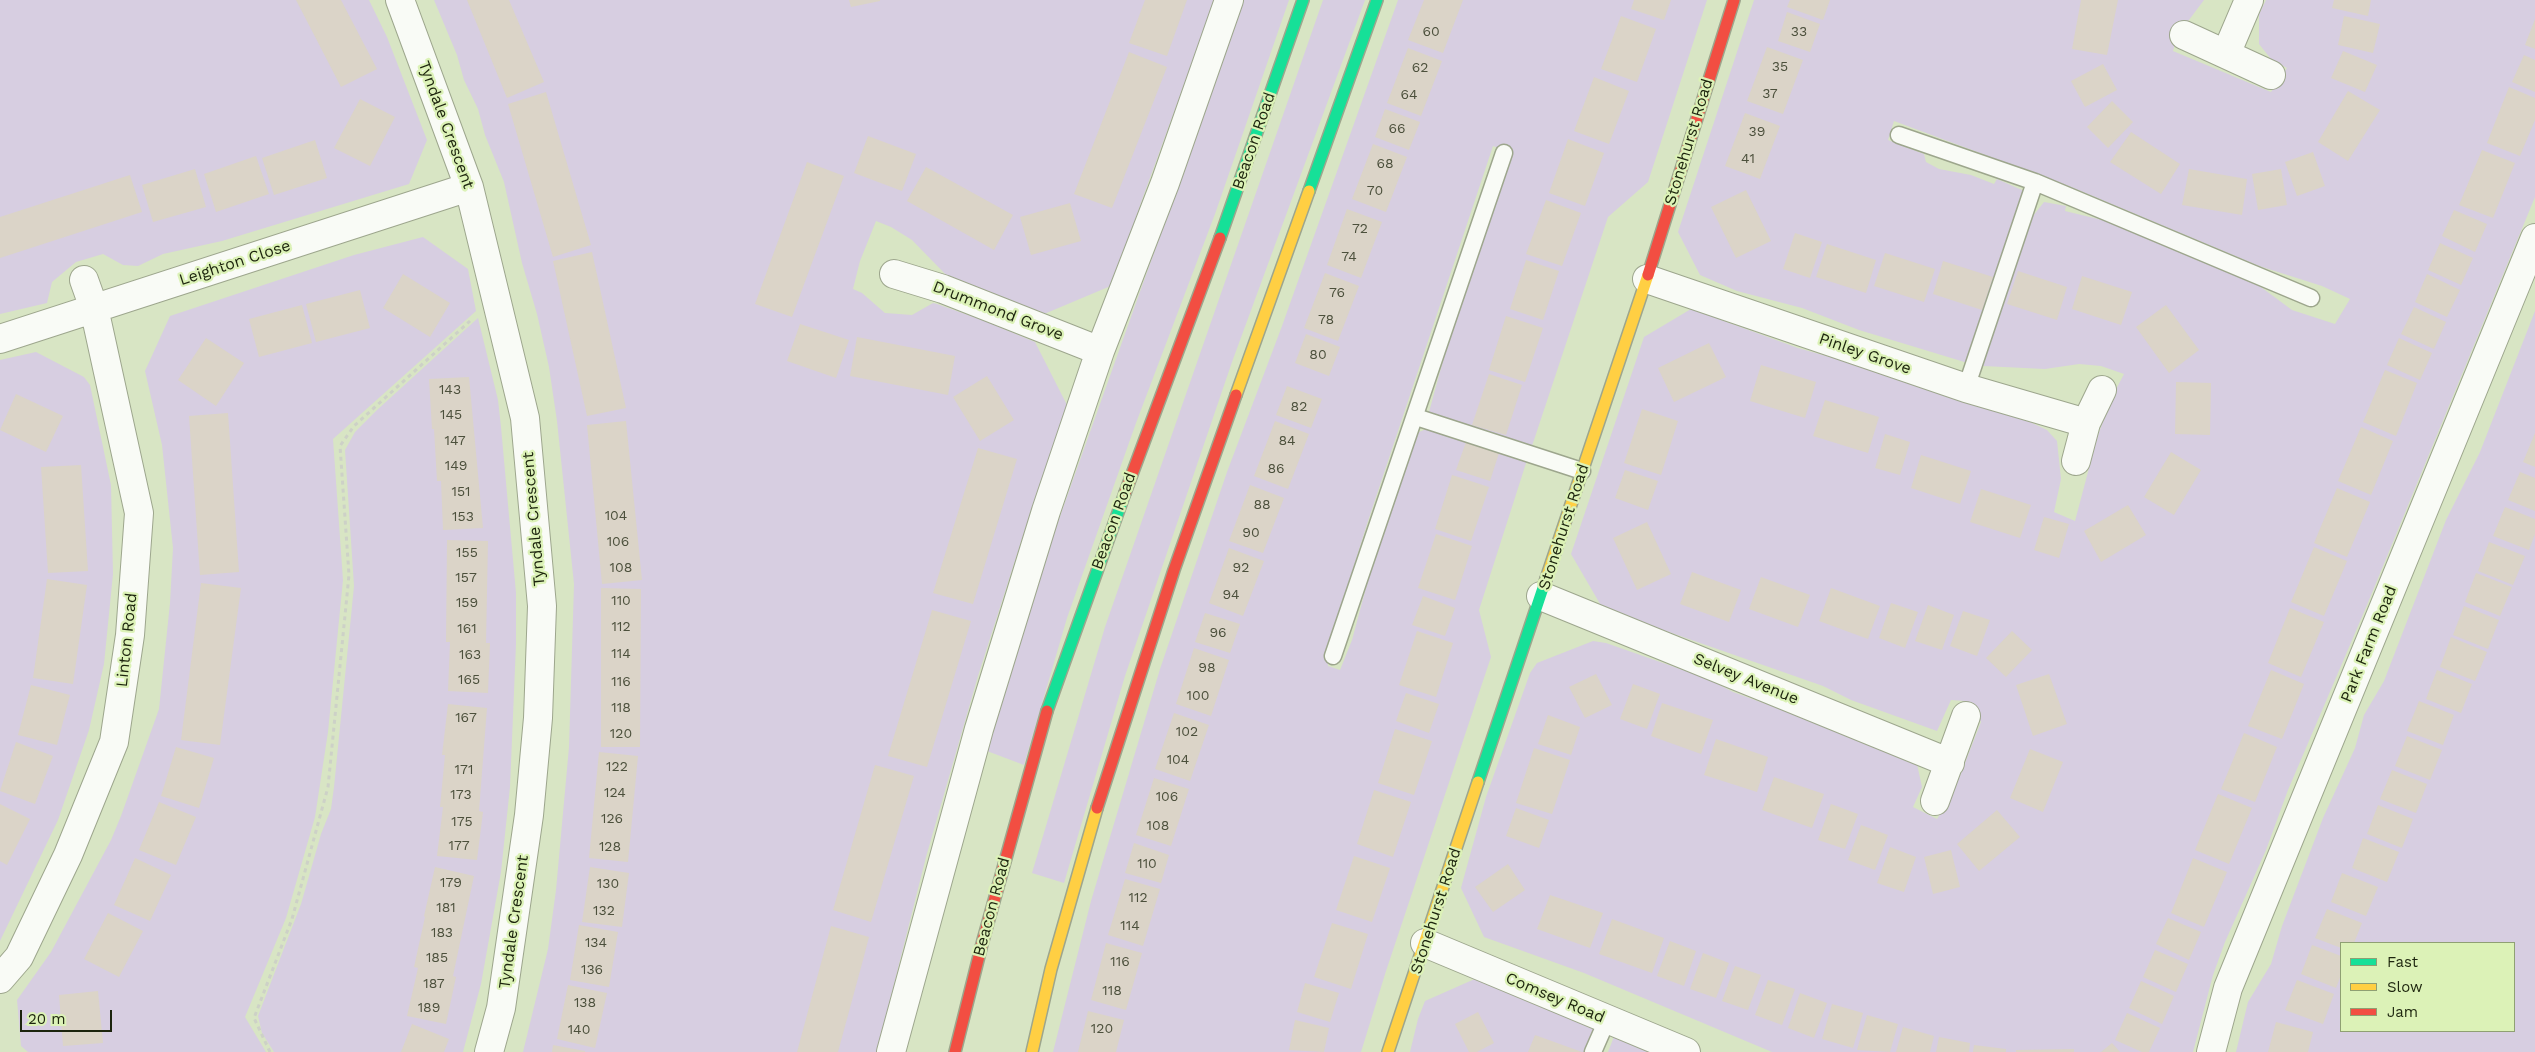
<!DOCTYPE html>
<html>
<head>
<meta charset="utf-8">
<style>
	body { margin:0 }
	#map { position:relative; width:2535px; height:1052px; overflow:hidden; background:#d8e5c4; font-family:"Work Sans",sans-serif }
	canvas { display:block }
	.legend { position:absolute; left:2340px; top:942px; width:175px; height:90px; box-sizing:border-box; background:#dcf2b7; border:1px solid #8fa073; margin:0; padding:6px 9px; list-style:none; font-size:15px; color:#1c240d }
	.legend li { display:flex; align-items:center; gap:10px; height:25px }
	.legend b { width:25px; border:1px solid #8fa073 }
	.scale { position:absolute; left:20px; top:1010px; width:92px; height:22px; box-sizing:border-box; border:2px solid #1c240d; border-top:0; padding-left:6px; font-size:15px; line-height:18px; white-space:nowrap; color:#1c240d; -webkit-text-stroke:4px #dcf2b7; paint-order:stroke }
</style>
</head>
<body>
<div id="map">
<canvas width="2535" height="1052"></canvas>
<ul class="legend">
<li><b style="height:6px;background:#16e098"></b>Fast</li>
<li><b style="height:6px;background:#ffcf43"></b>Slow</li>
<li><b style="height:6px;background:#f24e42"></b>Jam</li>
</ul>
<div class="scale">20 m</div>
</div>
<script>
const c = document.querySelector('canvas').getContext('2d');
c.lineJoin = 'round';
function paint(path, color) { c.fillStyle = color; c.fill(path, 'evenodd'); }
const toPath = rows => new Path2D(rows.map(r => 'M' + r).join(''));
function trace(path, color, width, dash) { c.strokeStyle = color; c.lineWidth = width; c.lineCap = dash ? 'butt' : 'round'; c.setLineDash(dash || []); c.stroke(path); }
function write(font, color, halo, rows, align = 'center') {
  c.font = font + ' "Work Sans",sans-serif'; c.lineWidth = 4.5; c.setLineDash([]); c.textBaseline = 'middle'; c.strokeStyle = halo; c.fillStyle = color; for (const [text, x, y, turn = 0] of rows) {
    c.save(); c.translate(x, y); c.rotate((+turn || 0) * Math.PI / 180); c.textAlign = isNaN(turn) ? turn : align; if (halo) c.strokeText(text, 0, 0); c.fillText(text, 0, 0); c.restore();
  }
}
const green = toPath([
	[0,0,369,0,387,37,427,140,409,184,222,241,163,254,138,266,123,265,103,254,76,262,52,282,47,303,0,314],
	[434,0,1215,0,1143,197,1113,285,1037,317,950,279,912,240,891,227,876,221,860,261,853,289,862,293,885,313,912,315,933,303,937,304,985,321,1035,342,1068,407,1037,492,978,676,926,857,877,1052,523,1052,548,949,556,890,569,747,574,584,557,421,549,367,537,314,522,263,504,182,485,135,478,109,464,80,457,55],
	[1244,0,1289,0,1215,214,1136,423,1067,618,1024,765,987,751,1054,533],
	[1323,0,1365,0,1232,362,1125,676,1064,883,1032,873,1105,627],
	[1398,0,1707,0,1648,182,1608,217,1532,446,1429,412,1452,328,1512,153,1493,146,1367,524,1327,652,1328,666,1340,670,1352,640,1378,543,1408,456,1419,432,1429,428,1527,460,1479,610,1491,657,1386,971,1361,1052,1053,1052,1091,901,1160,669,1227,472,1282,326],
	[1754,0,2204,0,2177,36,2173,51,2271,92,2287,68,2271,59,2259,44,2259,14,2266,0,2535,0,2535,197,2367,605,2288,790,2266,850,2225,942,2213,975,2193,1052,1772,1052,1584,973,1484,937,1461,888,1486,797,1530,673,1537,663,1593,641,1606,643,1706,678,1733,692,1821,724,1917,764,1922,787,1913,807,1937,819,1952,796,1981,722,1975,711,1965,701,1951,700,1937,731,1851,700,1823,686,1603,609,1571,554,1644,337,1691,309,1798,348,1865,367,2030,422,2047,430,2057,441,2061,479,2054,512,2075,521,2097,438,2111,399,2124,374,2101,366,2079,364,2045,369,1983,366,2029,221,2044,202,2066,206,2065,211,2127,226,2250,279,2292,310,2335,324,2350,299,2322,286,2259,266,2071,187,1894,121,1888,140,1924,154,1926,162,1939,169,1971,175,1994,184,1997,179,2022,190,2025,200,1971,364,1859,330,1802,308,1737,291,1700,275,1678,232],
	[423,237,468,269,476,311,333,439,343,580,328,732,315,817,286,918,245,1017,266,1052,28,1052,21,1046,17,1000,51,952,111,840,121,816,159,709,170,603,173,548,162,445,145,371,170,316,354,255],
	[2535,311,2535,1052,2236,1052,2248,1002,2271,964,2282,926,2323,818,2355,748,2364,715,2384,681,2446,520,2480,452],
	[2341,943,2514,943,2514,1031,2341,1031],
	[478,318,498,400,501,427,516,593,516,644,510,787,501,872,481,984,463,1052,274,1052,262,1033,258,1016,301,904,321,834,331,809,334,787,354,586,345,450,355,432,377,410],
	[36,352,84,377,90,385,111,485,113,574,104,664,89,730,58,820,0,941,0,360],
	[1477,978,1602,1030,1592,1052,1410,1052,1418,1019,1425,1001],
	[1615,1034,1655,1052,1608,1052]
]);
const building = toPath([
	[296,0,341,0,377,69,341,87],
	[467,0,509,0,544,82,507,98],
	[849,0,880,0,880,1,851,7],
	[1145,0,1187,0,1167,56,1129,43],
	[1424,0,1463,0,1443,53,1408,40],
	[1634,0,1671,0,1664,20,1631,9],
	[1790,0,1830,0,1823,20,1787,7],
	[2081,0,2118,0,2107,55,2072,49],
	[2334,0,2371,0,2368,16,2332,8],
	[1787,12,1820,24,1810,52,1778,41],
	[1621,16,1656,29,1637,82,1601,69],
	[2344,16,2380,24,2373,53,2338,45],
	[2535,19,2535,49,2525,45],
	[1767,47,1803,60,1783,114,1747,101],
	[1408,48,1442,61,1421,116,1387,103],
	[2343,51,2377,65,2365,92,2331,78],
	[1129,52,1167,67,1112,208,1074,194],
	[2524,55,2535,60,2535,92,2512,82],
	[2103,64,2117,90,2085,107,2071,81],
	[1594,77,1629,91,1609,144,1574,131],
	[2509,87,2535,98,2535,120,2520,156,2487,143],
	[2348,91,2380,110,2348,161,2318,142],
	[546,92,591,245,553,257,508,104],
	[360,99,395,117,370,166,334,148],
	[2112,101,2133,122,2108,148,2087,127],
	[1385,109,1420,122,1409,150,1375,137],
	[1745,113,1780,126,1760,179,1725,166],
	[2131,132,2180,164,2161,194,2110,162],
	[868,136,916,154,902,191,854,173],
	[1568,139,1604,153,1585,206,1549,193],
	[315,140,327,178,274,195,262,158],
	[1373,144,1407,157,1386,212,1352,199],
	[2482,150,2515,163,2493,218,2459,205],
	[2313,152,2325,186,2297,196,2285,162],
	[256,156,269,194,216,212,204,174],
	[807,162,844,176,792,317,755,304],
	[926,167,1013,215,994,250,907,201],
	[195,169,206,207,153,222,142,185],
	[2189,169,2247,179,2242,215,2182,205],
	[2281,169,2287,205,2258,210,2252,174],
	[130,175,142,212,0,258,0,217],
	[1746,190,1771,241,1736,258,1711,207],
	[1546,200,1581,213,1562,266,1526,254],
	[1070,203,1081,241,1031,255,1020,217],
	[1347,209,1382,222,1361,278,1327,265],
	[2454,210,2487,224,2475,252,2442,236],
	[1795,233,1822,242,1810,278,1783,269],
	[2440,243,2473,258,2461,285,2428,270],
	[1827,244,1876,260,1866,293,1816,277],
	[592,252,626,408,587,416,553,261],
	[1885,253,1935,269,1924,302,1874,286],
	[1526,260,1559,271,1543,320,1510,309],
	[1943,261,1993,277,1982,310,1933,294],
	[2018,271,2067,287,2057,320,2007,304],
	[1325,273,1359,286,1338,341,1304,328],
	[403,274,450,303,430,337,383,308],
	[2427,274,2460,290,2447,317,2415,302],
	[2082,276,2132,292,2121,325,2072,309],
	[360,290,370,328,316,342,306,304],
	[302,305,312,343,259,357,249,319],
	[2166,305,2199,350,2169,373,2136,327],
	[2414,307,2446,322,2434,349,2401,334],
	[1506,316,1543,328,1525,382,1489,370],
	[800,324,849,340,836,378,787,361],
	[1306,334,1340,347,1329,376,1295,363],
	[857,337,955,356,948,395,850,376],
	[206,338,244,363,216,406,178,380],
	[2399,338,2432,353,2420,380,2387,365],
	[1709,343,1726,377,1674,402,1658,368],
	[1761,365,1816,382,1805,418,1750,401],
	[2385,370,2417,383,2396,436,2363,422],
	[1489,374,1522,385,1506,435,1472,425],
	[987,376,1014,420,980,441,953,397],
	[469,377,483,528,443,530,441,481,437,481,434,429,432,429,429,379],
	[2176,382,2211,383,2210,435,2175,434],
	[1287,386,1322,399,1311,428,1276,415],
	[16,394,63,416,46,452,0,430],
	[1825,400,1879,417,1868,453,1813,436],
	[1642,409,1678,421,1661,475,1624,463],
	[228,413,239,572,200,575,189,416],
	[626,421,642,580,602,584,587,425],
	[1275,421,1309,434,1288,489,1254,476],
	[2361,427,2393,441,2371,495,2338,481],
	[2535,433,2535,467,2523,462],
	[1885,434,1910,442,1900,475,1875,468],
	[1466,442,1499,453,1490,481,1456,470],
	[978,448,1017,459,973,604,933,593],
	[2171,452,2201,470,2174,515,2144,497],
	[1921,455,1971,471,1960,504,1911,488],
	[81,465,88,571,48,573,41,467],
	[1625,470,1658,481,1648,510,1615,498],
	[2520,472,2535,478,2535,511,2508,500],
	[1452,475,1489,487,1471,541,1435,529],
	[1250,485,1284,498,1263,553,1229,541],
	[2337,488,2370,502,2347,557,2314,543],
	[1981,489,2031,505,2020,538,1970,522],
	[2128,505,2146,535,2101,562,2084,531],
	[2505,507,2535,519,2535,534,2529,550,2493,536],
	[2044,517,2069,524,2059,558,2034,550],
	[1647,522,1671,574,1637,590,1613,538],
	[1436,534,1472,546,1455,600,1418,588],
	[447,540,488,541,486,643,490,643,488,693,448,691,450,642,446,642],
	[2489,542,2525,556,2513,585,2478,571],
	[2314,547,2347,561,2324,616,2291,602],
	[1229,548,1264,561,1243,616,1209,603],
	[1692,572,1741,590,1729,622,1680,604],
	[2476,573,2512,587,2500,616,2465,602],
	[1761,577,1810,595,1798,627,1749,609],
	[47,579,87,585,73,684,33,678],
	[201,583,241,588,220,745,181,740],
	[601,588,641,589,640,747,601,747],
	[1831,588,1880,606,1868,639,1819,621],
	[1423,596,1455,608,1445,636,1412,625],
	[1891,603,1918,612,1905,648,1879,638],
	[1928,605,1954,615,1942,650,1915,641],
	[2464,606,2499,620,2488,649,2453,635],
	[2290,608,2324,622,2301,677,2268,663],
	[932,610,971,621,927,767,888,756],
	[1963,611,1990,620,1977,656,1950,646],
	[1205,613,1240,624,1230,653,1195,642],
	[1417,631,1453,643,1436,697,1399,685],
	[2012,631,2032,650,2006,677,1986,658],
	[2451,637,2487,652,2475,681,2440,667],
	[1194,648,1229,660,1211,716,1176,704],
	[2271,670,2304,684,2282,739,2248,726],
	[2437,670,2472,684,2461,713,2426,699],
	[1596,674,1612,705,1585,718,1569,687],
	[2049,674,2067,724,2033,736,2016,685],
	[1633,684,1660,694,1647,729,1620,719],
	[31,685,70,695,57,745,18,735],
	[1406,693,1439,704,1429,733,1396,721],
	[2419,701,2454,715,2443,745,2407,731],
	[1662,703,1713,720,1701,754,1651,736],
	[448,704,487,708,479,811,483,812,477,860,437,856,443,807,440,807,445,755,442,755],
	[1174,713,1209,725,1190,781,1155,769],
	[1548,715,1580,727,1571,755,1538,744],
	[1395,729,1432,741,1414,795,1378,783],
	[2244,733,2277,747,2255,802,2221,789],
	[2407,736,2442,750,2430,780,2395,766],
	[1716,739,1768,757,1757,792,1704,775],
	[16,742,53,756,35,804,0,791],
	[176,747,214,758,199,808,161,796],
	[1534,748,1570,760,1552,814,1516,803],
	[2030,749,2063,762,2043,812,2010,798],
	[599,752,638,756,628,862,589,858],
	[875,765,914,776,871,922,833,910],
	[2392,770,2427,784,2416,813,2380,799],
	[1774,777,1824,794,1812,828,1762,810],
	[1154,778,1189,789,1171,846,1136,835],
	[1374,790,1411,802,1393,857,1357,844],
	[2218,794,2252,808,2229,864,2195,850],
	[159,802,196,817,176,865,139,850],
	[0,804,30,819,7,865,0,861],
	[1831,804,1858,814,1845,849,1818,840],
	[2378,805,2413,819,2402,848,2367,834],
	[1516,808,1549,820,1539,848,1506,836],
	[1997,810,2020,837,1979,871,1957,844],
	[1861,825,1888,835,1875,870,1848,860],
	[2363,838,2399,852,2387,882,2352,868],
	[1134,843,1169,855,1161,883,1125,873],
	[1890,847,1916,857,1904,892,1877,883],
	[1951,850,1960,887,1933,894,1924,857],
	[1354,856,1390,868,1372,922,1336,910],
	[135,858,171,875,150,921,114,905],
	[2193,858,2227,872,2204,927,2171,913],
	[1508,864,1525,890,1493,912,1475,887],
	[435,867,474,876,453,976,456,977,446,1024,407,1016,418,968,414,967,425,917,424,916],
	[590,867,629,873,622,927,582,922],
	[2342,873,2378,887,2366,916,2331,902],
	[1125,879,1160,889,1143,946,1108,935],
	[1550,895,1603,913,1590,948,1537,929],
	[2327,909,2362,923,2354,943,2341,943,2341,948,2315,938],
	[108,913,143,931,119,977,84,959],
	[2168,918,2201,932,2189,960,2156,944],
	[1612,919,1664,938,1652,973,1599,954],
	[1332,923,1368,934,1351,989,1314,977],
	[579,925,618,932,609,987,570,980],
	[831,926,869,937,863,960,838,1052,797,1052],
	[1670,941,1696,951,1684,986,1657,976],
	[1106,943,1142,953,1126,1010,1091,1000],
	[2312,945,2341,956,2341,975,2336,988,2301,974],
	[2155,950,2188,964,2176,992,2143,977],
	[1703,953,1729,963,1716,998,1690,989],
	[1735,966,1761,975,1748,1010,1722,1001],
	[1768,980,1795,989,1782,1025,1755,1015],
	[2297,980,2334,994,2323,1024,2285,1010],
	[2141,981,2174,996,2162,1024,2129,1008],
	[1305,983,1339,993,1330,1022,1297,1012],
	[568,985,607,993,595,1048,557,1039],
	[98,991,103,1043,63,1046,59,995],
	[1800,993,1827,1003,1814,1038,1788,1028],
	[1832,1004,1863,1013,1853,1048,1822,1039],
	[1088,1011,1124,1020,1116,1052,1078,1052],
	[1478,1012,1494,1043,1477,1052,1469,1052,1455,1024],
	[2127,1013,2160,1028,2149,1052,2142,1052,2115,1040],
	[1867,1015,1898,1024,1890,1052,1857,1050],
	[1295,1020,1329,1028,1324,1052,1289,1050],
	[2276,1022,2313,1032,2308,1052,2268,1052],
	[412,1024,449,1039,444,1052,401,1052],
	[1903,1027,1934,1036,1930,1052,1896,1052],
	[1535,1035,1582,1052,1528,1052],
	[1939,1037,1970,1043,1969,1052,1936,1052],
	[2112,1043,2120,1052,2101,1052],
	[553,1045,585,1051,585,1052,552,1052],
	[1974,1045,2006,1049,2006,1052,1973,1052],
	[2074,1049,2074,1052,2016,1052,2016,1050]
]);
const path = toPath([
	[270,1052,254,1018,292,919,328,787,349,575,340,446,354,426,470,321]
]);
const lane = toPath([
	[1899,135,2035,182,2311,298],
	[1966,388,2035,182],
	[1416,417,1582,471],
	[1333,656,1504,153],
	[1593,1052,1607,1020]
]);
const street = toPath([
	[400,0,469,187,525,418,542,606,538,718,529,815,501,1008,489,1052],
	[2184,35,2271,75],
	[2226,54,2249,0],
	[894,274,943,289,1100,351],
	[1647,279,1966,388,2086,423],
	[0,339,469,187],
	[2076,461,2086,423,2102,390],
	[1541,596,1950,763],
	[1935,801,1966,716],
	[1425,943,1686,1052],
	[0,979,19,957,68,855,114,742,130,635,139,513,94,308,84,280],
	[891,1052,979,729,1046,511,1100,351,1165,183,1229,0],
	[2211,1052,2228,988,2535,238]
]);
const fast = toPath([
	[1309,191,1377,0],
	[1220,238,1303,0],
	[1047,711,1125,493],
	[1478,782,1546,579]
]);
const slow = toPath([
	[1236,395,1309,191],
	[1546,579,1648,275],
	[1032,1052,1051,969,1097,808],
	[1388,1052,1478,782]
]);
const jam = toPath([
	[1648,275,1734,0],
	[1125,493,1220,238],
	[1097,808,1174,570,1236,395],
	[955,1052,982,944,1047,711]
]);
const numberNames = [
	["60",1431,32],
	["33",1799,32],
	["35",1780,67],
	["62",1420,68],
	["37",1770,94],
	["64",1409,95],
	["66",1397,129],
	["39",1757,132],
	["41",1748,159],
	["68",1385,164],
	["70",1375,191],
	["72",1360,229],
	["74",1349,257],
	["76",1337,293],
	["78",1326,320],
	["80",1318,355],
	["143",450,390],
	["82",1299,407],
	["145",451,415],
	["147",455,441],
	["84",1287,441],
	["149",456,466],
	["86",1276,469],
	["151",461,492],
	["88",1262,505],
	["104",616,516],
	["153",463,517],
	["90",1251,533],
	["106",618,542],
	["155",467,553],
	["108",621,568],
	["92",1241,568],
	["157",466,578],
	["94",1231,595],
	["110",621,601],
	["159",467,603],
	["112",621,627],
	["161",467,629],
	["96",1218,633],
	["114",621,654],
	["163",470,655],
	["98",1207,668],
	["165",469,680],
	["116",621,682],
	["100",1198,696],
	["118",621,708],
	["167",466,718],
	["102",1187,732],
	["120",621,734],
	["104",1178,760],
	["122",617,767],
	["171",464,770],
	["124",615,793],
	["173",461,795],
	["106",1167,797],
	["126",612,819],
	["175",462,822],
	["108",1158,826],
	["177",459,846],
	["128",610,847],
	["110",1147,864],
	["179",451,883],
	["130",608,884],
	["112",1138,898],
	["181",446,908],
	["132",604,911],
	["114",1130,926],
	["183",442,933],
	["134",596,943],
	["185",437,958],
	["116",1120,962],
	["136",592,970],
	["187",434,984],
	["118",1112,991],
	["138",585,1003],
	["189",429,1008],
	["120",1102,1029],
	["140",579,1030]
];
const streetNames = [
	["Tyndale Crescent",446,125,70],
	["Beacon Road",1254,141,-71],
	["Stonehurst Road",1689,142,-73],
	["Leighton Close",235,263,-18],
	["Drummond Grove",998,311,21],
	["Pinley Grove",1865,354,19],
	["Tyndale Crescent",534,519,-95],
	["Beacon Road",1114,521,-70],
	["Stonehurst Road",1564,527,-72],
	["Linton Road",127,640,-84],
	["Park Farm Road",2369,644,-68],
	["Selvey Avenue",1746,679,22],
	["Beacon Road",992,907,-75],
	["Stonehurst Road",1436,911,-72],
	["Tyndale Crescent",514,922,-82],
	["Comsey Road",1555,998,23]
];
paint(green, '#d7cee1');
paint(building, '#dbd4c8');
trace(lane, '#9da68d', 19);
trace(street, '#9da68d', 30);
trace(fast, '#9da68d', 14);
trace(slow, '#9da68d', 14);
trace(jam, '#9da68d', 14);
trace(path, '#cdd1c7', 3, [4, 4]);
trace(lane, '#f9fbf6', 16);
trace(street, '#f9fbf6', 28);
trace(fast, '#16e098', 11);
trace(slow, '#ffcf43', 11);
trace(jam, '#f24e42', 11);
write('14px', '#4c503c', null, numberNames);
write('16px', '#1c240d', '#dcf2b7', streetNames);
</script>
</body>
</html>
